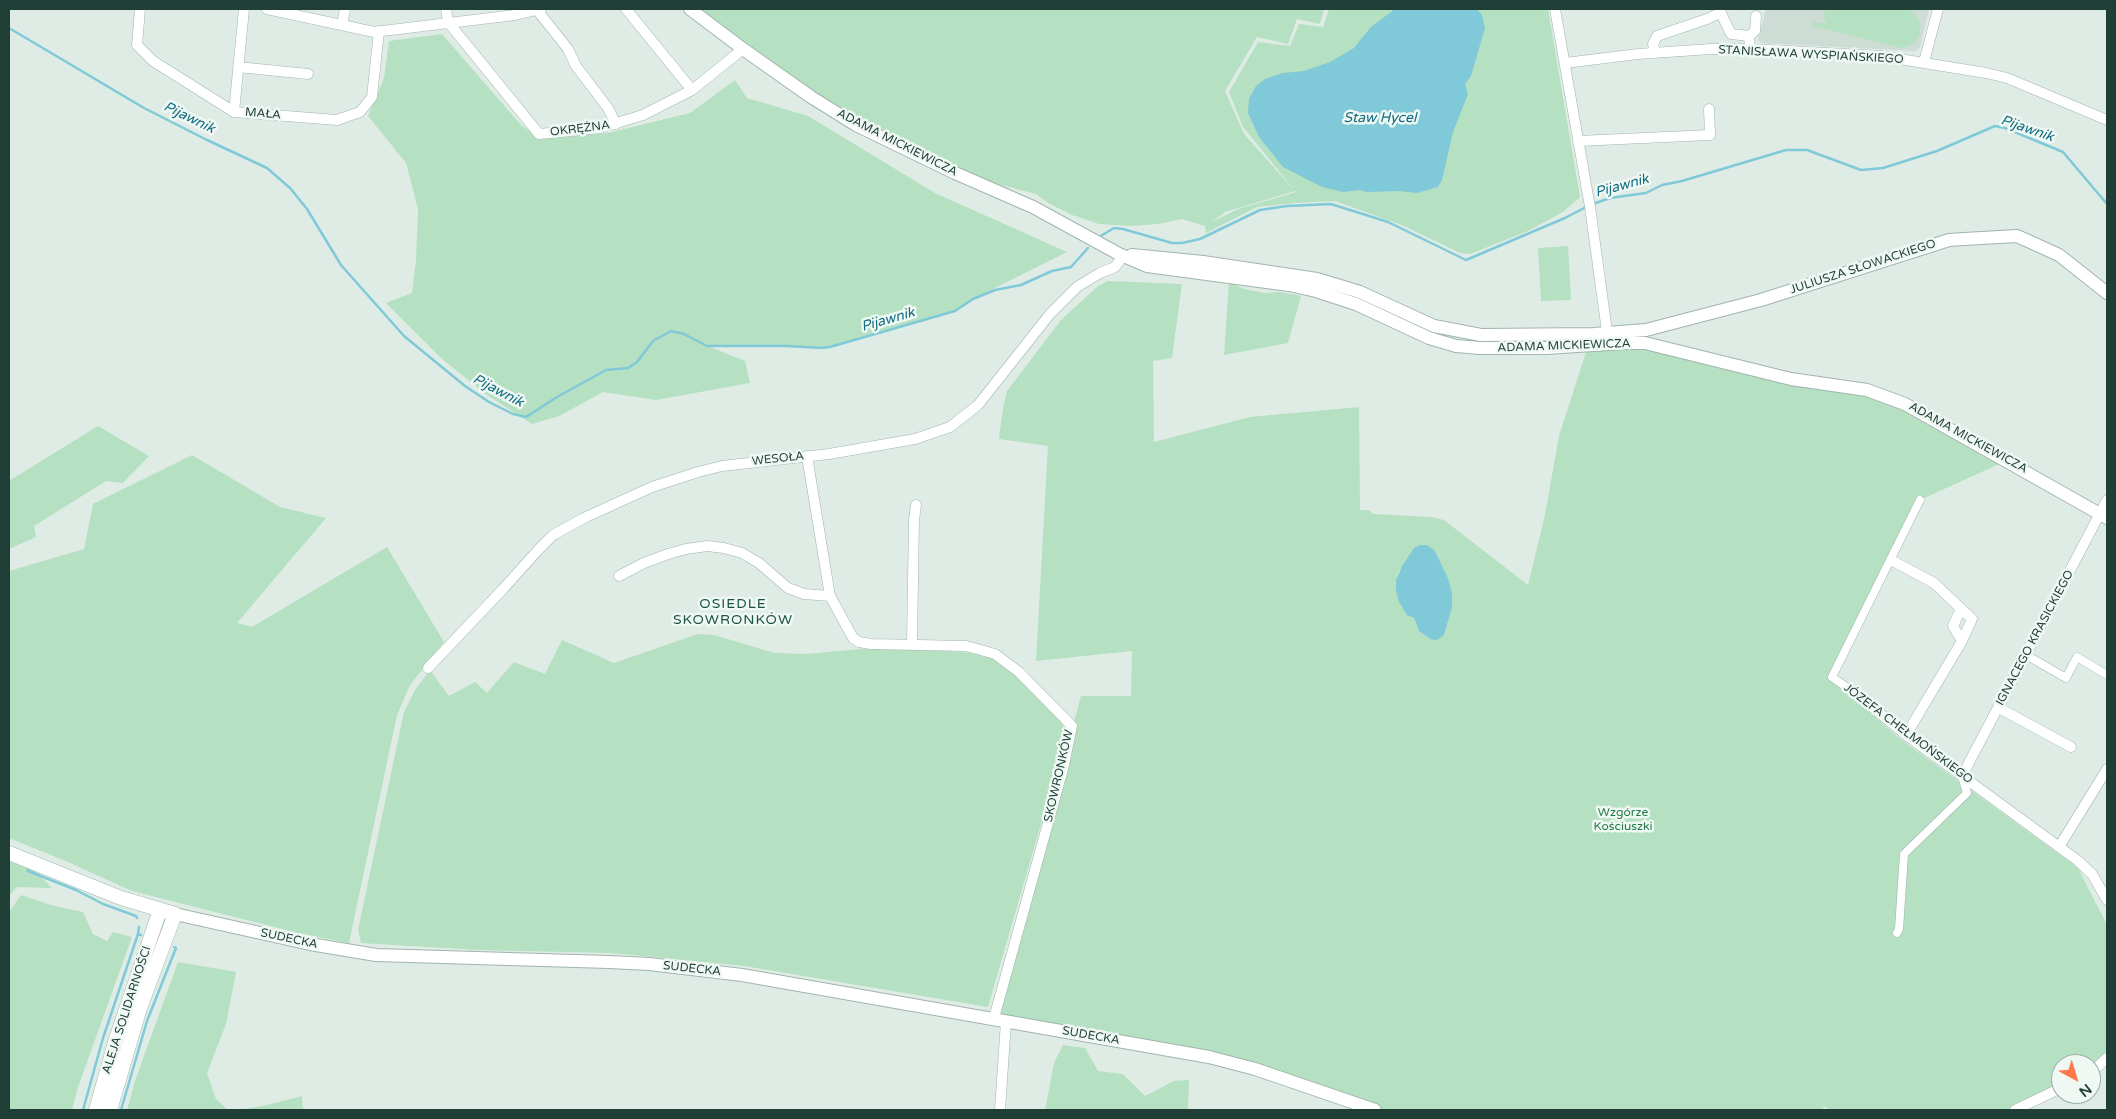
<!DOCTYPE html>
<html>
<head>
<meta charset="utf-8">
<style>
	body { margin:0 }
	#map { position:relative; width:2116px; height:1119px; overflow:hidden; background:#dfece6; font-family:"Varela Round",sans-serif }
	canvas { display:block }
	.frame { position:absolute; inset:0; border:10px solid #1e3e36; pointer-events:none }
	.north { position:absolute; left:2051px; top:1054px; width:50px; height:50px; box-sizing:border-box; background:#f0f8f4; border:1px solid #9caea8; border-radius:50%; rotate:141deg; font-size:14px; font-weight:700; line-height:20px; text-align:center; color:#1e3e36 }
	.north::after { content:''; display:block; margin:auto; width:18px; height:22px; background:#ff794a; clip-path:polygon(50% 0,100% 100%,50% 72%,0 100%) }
</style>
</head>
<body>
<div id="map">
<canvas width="2116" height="1119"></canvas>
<div class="frame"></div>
<div class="north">N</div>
</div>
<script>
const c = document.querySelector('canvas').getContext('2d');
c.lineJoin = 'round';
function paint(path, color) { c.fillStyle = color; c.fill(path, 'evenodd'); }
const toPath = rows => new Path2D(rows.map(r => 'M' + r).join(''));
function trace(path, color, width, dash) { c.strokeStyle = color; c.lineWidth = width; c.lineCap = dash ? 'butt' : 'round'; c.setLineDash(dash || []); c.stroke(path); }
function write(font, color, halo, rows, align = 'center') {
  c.font = font + ' "Varela Round",sans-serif'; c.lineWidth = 5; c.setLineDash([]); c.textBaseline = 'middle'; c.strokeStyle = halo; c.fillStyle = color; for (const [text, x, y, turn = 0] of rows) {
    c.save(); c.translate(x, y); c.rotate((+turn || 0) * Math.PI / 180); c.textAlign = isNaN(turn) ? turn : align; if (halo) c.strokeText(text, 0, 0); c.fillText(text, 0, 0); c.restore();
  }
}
const built = toPath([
	[1766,9,1929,9,1920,47,1916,51,1761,43,1758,39]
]);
const green = toPath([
	[691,9,1324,9,1320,24,1297,19,1288,44,1257,37,1225,91,1244,134,1295,191,1225,212,1212,222,1238,209,1296,192,1243,127,1229,92,1258,42,1290,46,1299,24,1323,27,1329,9,1548,9,1580,197,1563,212,1528,231,1470,254,1460,253,1404,226,1335,201,1295,203,1257,207,1206,233,1205,226,1182,219,1158,224,1131,226,1099,224,1072,215,1050,204,1036,194,955,173,856,125],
	[1825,9,1908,10,1914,13,1919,21,1920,34,1913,44,1902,48,1812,26,1813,22,1826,24,1824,17],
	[442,34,520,124,540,139,608,133,690,113,735,80,747,98,808,116,935,193,1067,252,973,299,955,311,830,347,822,348,705,345,745,361,750,383,656,400,603,392,559,416,532,424,487,395,442,359,386,303,412,293,416,261,418,209,406,163,368,116,384,78,389,41],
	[1568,246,1571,300,1541,301,1538,248],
	[1108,281,1182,284,1172,358,1153,361,1154,442,1250,417,1359,407,1360,510,1369,510,1373,514,1431,517,1444,520,1528,585,1545,515,1559,436,1586,352,1595,345,1640,348,1867,390,2008,460,1920,500,1832,677,1837,684,1899,738,2078,868,2107,925,2107,1051,2091,1068,2091,1064,2061,1064,2061,1084,2007,1110,1831,1110,1823,1106,1824,1110,1375,1110,1275,1076,1006,1021,996,1012,1081,696,1131,696,1132,651,1036,661,1048,446,999,439,1003,408,1007,391,1061,320,1098,286],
	[1414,548,1435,551,1448,578,1452,593,1452,608,1444,635,1430,639,1419,631,1414,618,1401,606,1396,590,1398,573],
	[1229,282,1244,289,1265,293,1280,292,1301,296,1288,343,1224,355],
	[98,426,149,456,123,483,106,481,34,526,36,537,9,549,9,481],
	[192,455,280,507,326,518,237,623,252,627,387,547,444,642,410,685,397,715,349,943,298,933,132,891,68,862,9,838,9,571,84,549,93,504],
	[698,634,714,635,775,653,806,654,871,648,913,648,971,653,995,659,1016,675,1058,716,1064,728,1059,762,988,1007,744,966,653,957,610,953,478,950,361,943,358,930,404,712,415,690,430,670,449,696,475,682,487,693,514,662,545,674,562,640,614,663],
	[9,861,34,870,52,888,17,887,9,896],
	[21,895,51,905,83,912,93,934,107,941,113,932,132,937,77,1090,72,1110,9,1110,9,912],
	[178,962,236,972,226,1024,207,1073,216,1099,228,1110,127,1110,135,1081],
	[1063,1045,1085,1048,1098,1071,1123,1074,1145,1096,1174,1081,1189,1080,1188,1110,1045,1110,1054,1063],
	[302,1096,303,1110,239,1110,267,1105]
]);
const water = toPath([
	[1395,9,1477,9,1482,15,1485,28,1471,76,1465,84,1468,94,1453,132,1442,180,1438,187,1417,193,1399,191,1366,192,1360,190,1343,192,1322,187,1283,167,1259,137,1248,113,1249,99,1256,86,1265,79,1283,73,1304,71,1330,62,1354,48,1371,27],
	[1420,545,1427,545,1435,551,1448,578,1452,593,1452,608,1444,635,1437,640,1430,639,1419,631,1414,618,1407,615,1399,602,1396,590,1396,580,1402,566,1414,548]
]);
const stream = toPath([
	[9,28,144,108,207,140,267,168,290,188,307,209,341,265,404,336,465,386,489,402,513,414,526,417,557,397,606,370,628,368,637,362,653,341,671,331,684,334,707,346,787,346,822,348,830,347,955,311,973,299,995,290,1021,285,1052,271,1071,267,1088,248],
	[1593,204,1610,198,1646,193,1662,185,1682,181,1786,150,1807,150,1861,170,1883,168,1937,151,1995,126,2005,128,2063,152,2107,204],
	[1099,237,1114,228,1123,229,1172,243,1182,243,1200,239,1260,210,1287,206,1331,204,1388,222,1466,260,1565,218,1588,206],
	[28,869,28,871,76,890,103,904,136,916,137,918],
	[139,927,138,934,141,935],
	[83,1110,103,1038,138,934],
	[121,1110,147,1021,176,948,174,947]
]);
const pedestrian = toPath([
	[2026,655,2066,678,2077,657,2107,675],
	[1859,696,1832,677,1920,500],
	[1897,933,1899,929,1904,854,1967,793,1962,776]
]);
const minor = toPath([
	[140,9,137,45,153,61,234,112,337,120,360,112,372,97,379,31],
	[267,9,374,32,515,15,541,9],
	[446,9,448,22,539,134,600,128,643,115,692,90,743,49],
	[626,9,692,90],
	[1555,9,1590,207,1606,324,1607,339],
	[1719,9,1731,34,1749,36,1750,49],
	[537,10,568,49,576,66,608,108,616,124],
	[342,25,345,9],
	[1749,36,1755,31,1756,16],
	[1655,53,1653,44,1657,36,1707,19,1720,13],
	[1924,62,1938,9],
	[1565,63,1638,54,1711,49,1750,49,1881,56,1986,73,2007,78,2107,120],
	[238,67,308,74],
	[234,112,244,9],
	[1578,141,1710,135,1709,109],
	[807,456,830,596,853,638,859,642,871,644,966,646,995,654,1019,672,1072,726,1063,769,994,1018],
	[1891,560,1934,583,1972,619,1962,641,1906,735],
	[619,576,644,563,668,554,686,549,707,546,724,548,742,553,759,563,788,588,804,594,830,596],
	[1961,609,1953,626,1962,641],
	[912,644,914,520,916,505],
	[428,668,503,589,539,549,553,535,584,518,652,487,698,472,722,466,829,454,915,439,950,427,978,405,1050,314,1077,287,1100,273,1115,267,1120,260,1119,254],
	[1859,696,1906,735,2077,860,2092,874,2107,900],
	[1999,708,2071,747],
	[1962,776,2107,500],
	[2059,847,2107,769],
	[2091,1073,2107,1058],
	[1000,1110,1006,1021],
	[2015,1110,2061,1088]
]);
const tertiary = toPath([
	[690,9,743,49,811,97,856,125,955,173,1033,207,1119,254,1147,266,1289,285,1316,291,1356,304,1429,338,1456,346,1480,348,1546,348,1624,343,1645,343,1791,379,1867,390,1905,404,2107,518],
	[1132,255,1203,262,1317,279,1360,292,1434,326,1481,335,1594,334,1646,330,1761,300,1949,240,1964,239,2017,236,2059,255,2107,293],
	[175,914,310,944,376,955,609,962,649,964,742,975,1209,1057,1255,1069,1375,1110]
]);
const secondary = toPath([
	[9,853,121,898,175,914,140,1008,110,1110],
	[96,1110,116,1039,160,910]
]);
const streetNames = [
	["STANISŁAWA WYSPIAŃSKIEGO",1811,55,3],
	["MAŁA",263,114,5],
	["OKRĘŻNA",580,129,-7],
	["ADAMA MICKIEWICZA",897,143,27],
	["JULIUSZA SŁOWACKIEGO",1863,267,-18],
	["ADAMA MICKIEWICZA",1564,346,-2],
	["ADAMA MICKIEWICZA",1968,438,29],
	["WESOŁA",778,459,-6],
	["IGNACEGO KRASICKIEGO",2035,638,-62],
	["JÓZEFA CHEŁMOŃSKIEGO",1908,734,37],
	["SKOWRONKÓW",1059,776,-77],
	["SUDECKA",289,939,12],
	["SUDECKA",692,969,6],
	["ALEJA SOLIDARNOŚCI",127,1010,-72],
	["SUDECKA",1091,1036,10]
];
const parkNames = [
	["Wzgórze",1623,813],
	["Kościuszki",1623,827]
];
const waterNames = [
	["Pijawnik",189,118,26],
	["Staw Hycel",1380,118],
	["Pijawnik",2027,129,19],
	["Pijawnik",1622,186,-15],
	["Pijawnik",888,320,-16],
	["Pijawnik",498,391,28]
];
const neighbourhoodNames = [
	["OSIEDLE",733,604],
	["SKOWRONKÓW",733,620]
];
paint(built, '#cddcd5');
paint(green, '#b5e0c1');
paint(water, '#80c9d8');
trace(stream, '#80c9d8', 2.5);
trace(pedestrian, '#a1b4ae', 9);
trace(minor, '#a1b4ae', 11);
trace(tertiary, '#a1b4ae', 14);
trace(secondary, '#9cb9af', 15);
trace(pedestrian, '#fff', 8);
trace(minor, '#fff', 10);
trace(tertiary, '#fff', 12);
trace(secondary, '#fff', 14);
write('12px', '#1e3e36', '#f0f8f4', streetNames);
write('12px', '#237a46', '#f0f8f4', parkNames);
write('italic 14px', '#116d81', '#f0f8f4', waterNames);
c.letterSpacing = '1px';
write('14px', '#185245', '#f0f8f4', neighbourhoodNames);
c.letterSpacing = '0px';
</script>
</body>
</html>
